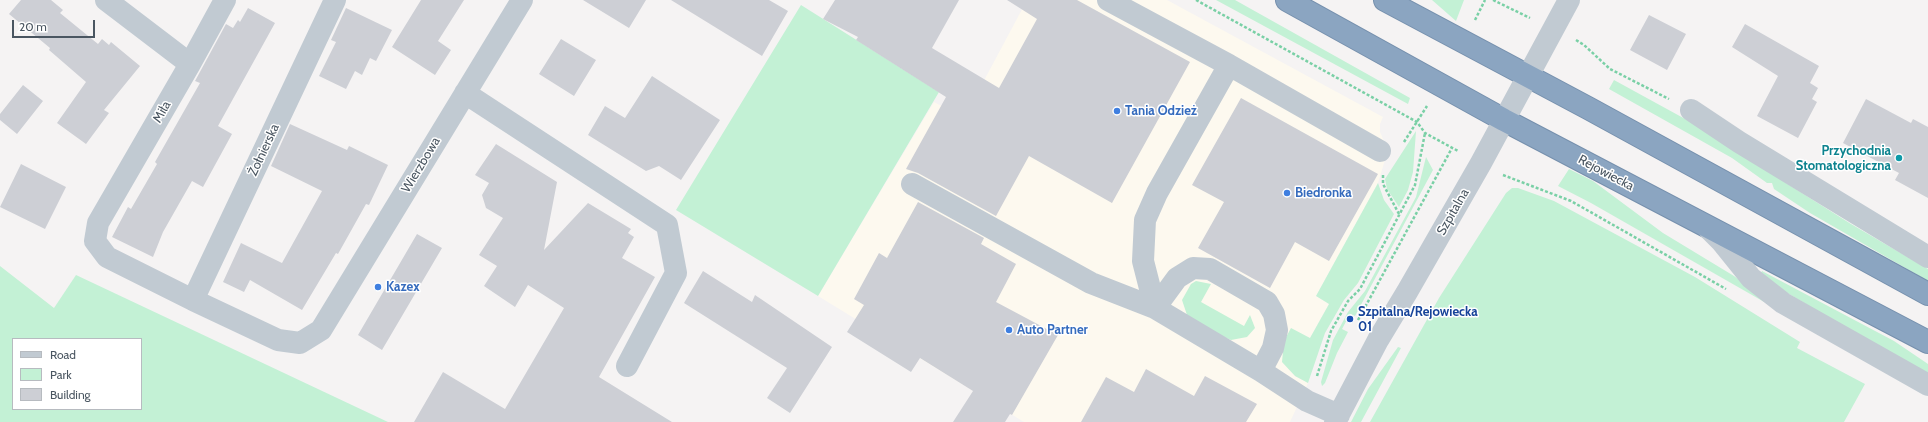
<!DOCTYPE html>
<html>
<head>
<meta charset="utf-8">
<style>
	body { margin:0 }
	#map { position:relative; width:1928px; height:422px; overflow:hidden; background:#f5f3f3; font-family:Cabin,sans-serif }
	canvas { display:block }
	.legend { position:absolute; left:12px; top:338px; width:130px; height:72px; box-sizing:border-box; background:#fff; border:1px solid #b7bbc0; margin:0; padding:5px 7px; list-style:none; font-size:12px; color:#4a5661 }
	.legend li { display:flex; align-items:center; gap:8px; height:20px }
	.legend b { width:20px; border:1px solid #b7bbc0 }
	.scale { position:absolute; left:12px; top:20px; width:83px; height:18px; box-sizing:border-box; border:2px solid #4a5661; border-top:0; padding-left:5px; font-size:12px; line-height:14px; white-space:nowrap; color:#4a5661; -webkit-text-stroke:3px #fff; paint-order:stroke }
</style>
</head>
<body>
<div id="map">
<canvas width="1928" height="422"></canvas>
<ul class="legend">
<li><b style="height:5px;background:#c1cad2"></b>Road</li>
<li><b style="height:11px;background:#c3f1d5"></b>Park</li>
<li><b style="height:11px;background:#cdcfd5"></b>Building</li>
</ul>
<div class="scale">20 m</div>
</div>
<script>
const c = document.querySelector('canvas').getContext('2d');
c.lineJoin = 'round';
function paint(path, color) { c.fillStyle = color; c.fill(path, 'evenodd'); }
const toPath = rows => new Path2D(rows.map(r => 'M' + r).join(''));
function trace(path, color, width, dash) { c.strokeStyle = color; c.lineWidth = width; c.lineCap = dash ? 'butt' : 'round'; c.setLineDash(dash || []); c.stroke(path); }
function write(font, color, halo, rows, align = 'center') {
  c.font = font + ' Cabin,sans-serif'; c.lineWidth = 3; c.setLineDash([]); c.textBaseline = 'middle'; c.strokeStyle = halo; c.fillStyle = color; for (const [text, x, y, turn = 0] of rows) {
    c.save(); c.translate(x, y); c.rotate((+turn || 0) * Math.PI / 180); c.textAlign = isNaN(turn) ? turn : align; if (halo) c.strokeText(text, 0, 0); c.fillText(text, 0, 0); c.restore();
  }
}
const commercial = toPath([
	[1027,0,1167,0,1383,117,1380,124,1380,132,1388,150,1378,183,1316,296,1329,304,1310,338,1295,376,1308,383,1290,422,1024,422,818,296,934,102,964,118]
]);
const green = toPath([
	[1216,0,1235,0,1410,98,1408,104],
	[1432,0,1464,0,1456,21],
	[801,5,939,92,818,296,676,210],
	[1614,80,1729,143,1786,183,1851,224,1928,269,1928,281,1810,213,1774,189,1772,183,1767,183,1732,158,1609,89],
	[1416,131,1413,172,1408,190,1399,207,1387,189,1385,179],
	[1426,157,1433,170,1355,316,1350,314,1342,329,1348,332,1337,353,1325,383,1322,386,1321,382,1333,340,1348,312,1365,291,1416,197],
	[1569,169,1593,181,1663,233,1734,276,1780,311,1591,203,1558,186],
	[1378,183,1384,200,1394,214,1358,283,1344,300,1325,333,1308,383,1295,376,1282,362,1284,341,1291,328,1310,338,1329,304,1316,296],
	[1512,188,1518,188,1554,201,1695,277,1800,342,1797,348,1865,384,1844,422,1370,422,1439,298,1506,193],
	[0,266,54,308,76,275,388,422,0,422],
	[13,339,141,339,141,409,13,409],
	[1762,271,1894,341,1928,364,1928,377,1759,276],
	[1196,281,1211,284,1201,302,1244,326,1250,315,1255,328,1247,337,1231,340,1215,333,1187,315,1182,300,1191,284],
	[1398,347,1401,348,1361,422,1351,422,1368,389]
]);
const building = toPath([
	[21,0,51,0,63,10,60,13,98,44,102,39,109,45,111,42,140,66,104,110,109,113,86,144,57,123,86,82,49,50,50,48,9,14],
	[421,0,464,0,438,41,451,50,435,75,392,47],
	[583,0,646,0,629,28],
	[671,0,769,0,788,11,762,56],
	[835,0,959,0,932,48,999,88,1037,19,1007,0,1077,0,1190,62,1112,203,1029,156,996,216,918,173,906,169,946,97,856,40,858,37,823,19],
	[248,8,275,23,218,126,232,134,203,187,192,181,163,232,153,257,112,237,128,207,131,209,157,164,155,162,200,83,195,81,226,24,233,28,238,20,240,22],
	[346,8,392,30,376,61,370,58,362,75,355,71,346,89,319,76,336,42,331,40],
	[1649,15,1686,34,1667,70,1630,50],
	[1745,24,1819,66,1810,83,1818,88,1812,99,1817,102,1798,138,1757,116,1778,76,1732,47],
	[561,39,596,60,574,96,539,74],
	[652,76,720,120,681,180,659,166,646,171,588,135,605,106,625,118],
	[23,85,43,101,17,134,0,120,0,114],
	[1241,98,1378,174,1329,261,1295,242,1270,288,1198,248,1224,202,1192,185],
	[1866,99,1911,123,1913,119,1928,127,1928,198,1895,180,1899,173,1843,143],
	[290,124,347,150,349,146,388,165,369,205,366,204,338,254,336,253,302,310,250,280,244,292,223,282,241,243,282,263,322,191,271,166],
	[496,144,557,182,544,250,588,203,631,229,628,233,634,237,622,258,655,277,599,377,672,422,414,422,443,372,505,409,564,308,528,285,515,307,484,286,497,266,479,255,503,218,486,208,482,195,489,183,475,175],
	[21,164,66,187,45,229,0,207],
	[918,202,984,238,981,244,1016,264,996,302,1058,335,1012,415,1010,414,1005,422,953,422,973,391,920,358,911,372,847,332,864,305,854,299,879,253,887,258],
	[417,234,442,248,382,350,358,335],
	[703,271,752,302,755,295,832,347,790,413,767,398,787,368,684,303],
	[1146,369,1194,396,1205,376,1257,404,1246,422,1081,422,1106,377,1134,392]
]);
const path = toPath([
	[1196,0,1417,122,1425,133,1458,151],
	[1493,0,1530,18],
	[1475,20,1485,0],
	[1576,40,1584,45,1610,69,1669,99],
	[1404,142,1427,106],
	[1383,175,1383,184,1399,214],
	[1503,175,1571,201,1726,289],
	[1358,320,1452,148],
	[1317,376,1331,331,1348,301,1360,289,1415,185,1425,133]
]);
const minor = toPath([
	[106,0,190,64],
	[225,0,190,64,98,223,95,241,107,257,193,300,278,340,300,343,321,330,522,0],
	[1108,0,1229,65,1380,151],
	[1229,65,1157,193,1145,220,1143,261,1155,308,1261,371,1307,401,1339,415],
	[465,93,667,225,676,273,627,366],
	[1691,110,1739,142,1928,257],
	[912,184,1091,283,1155,308,1177,278,1193,268,1210,269,1267,302,1274,314,1277,330,1273,348,1261,371],
	[1709,229,1722,242,1751,278,1783,303,1928,385],
	[193,300,335,0],
	[1335,422,1378,340,1407,292,1481,163,1569,0]
]);
const highway = toPath([
	[1287,0,1504,120,1928,342],
	[1385,0,1588,108,1928,294]
]);
const markers = [
	[1117,111,4,"#3f7fe0"],
	[1899,158,4,"#0f9aa8"],
	[1287,193,4,"#3f7fe0"],
	[378,287,4,"#3f7fe0"],
	[1350,319,4,"#1a4fb4"],
	[1009,330,4,"#3f7fe0"]
];
const shopNames = [
	["Tania Odzież",1125,111],
	["Biedronka",1295,193],
	["Kazex",386,287],
	["Auto Partner",1017,330]
];
const streetNames = [
	["Miła",162,112,-60],
	["Żołnierska",264,150,-65],
	["Wierzbowa",421,165,-59],
	["Rejowiecka",1606,173,28],
	["Szpitalna",1453,212,-60]
];
const cultureNames = [
	["Przychodnia",1891,151],
	["Stomatologiczna",1891,166]
];
const transitNames = [
	["Szpitalna/Rejowiecka",1358,312],
	["01",1358,327]
];
paint(commercial, '#fdf9ef');
paint(green, '#c3f1d5');
paint(building, '#cdcfd5');
trace(highway, '#7690ad', 24);
trace(path, '#7ad0a6', 2.5, [3, 2]);
trace(minor, '#c1cad2', 22);
trace(highway, '#8ba5c1', 22);
for (const [x, y, r, color] of markers) { const dot = new Path2D(); dot.arc(x, y, r, 0, 2 * Math.PI); c.fillStyle = color; c.fill(dot); trace(dot, '#fff', 1.5); }
write('bold 13px', '#366cbe', '#fff', shopNames, 'left');
write('13px', '#4a5661', '#fff', streetNames);
write('bold 13px', '#0d838f', '#fff', cultureNames, 'right');
write('bold 13px', '#164399', '#fff', transitNames, 'left');
</script>
</body>
</html>
